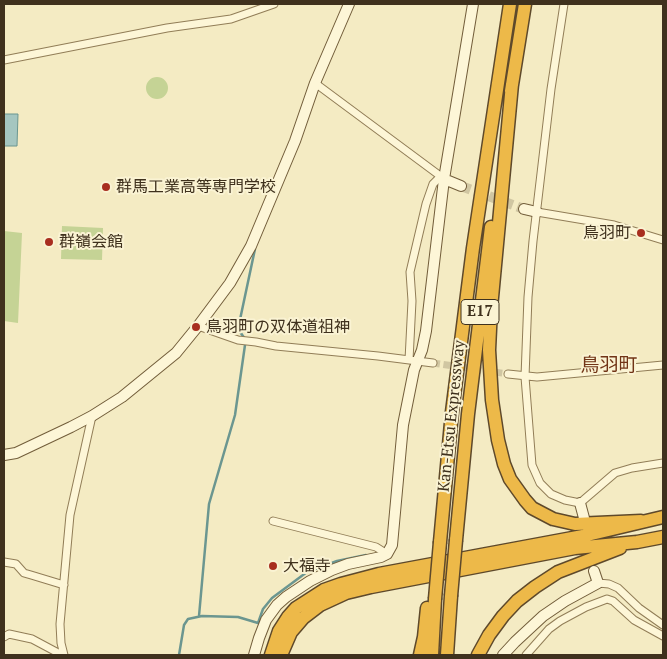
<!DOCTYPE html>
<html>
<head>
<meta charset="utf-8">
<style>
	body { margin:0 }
	#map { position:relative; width:667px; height:659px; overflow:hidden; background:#f4ebc3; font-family:"PT Serif",serif }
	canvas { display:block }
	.frame { position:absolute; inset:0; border:5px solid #3f311d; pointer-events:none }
</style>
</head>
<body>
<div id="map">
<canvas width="667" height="659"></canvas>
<div class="frame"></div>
</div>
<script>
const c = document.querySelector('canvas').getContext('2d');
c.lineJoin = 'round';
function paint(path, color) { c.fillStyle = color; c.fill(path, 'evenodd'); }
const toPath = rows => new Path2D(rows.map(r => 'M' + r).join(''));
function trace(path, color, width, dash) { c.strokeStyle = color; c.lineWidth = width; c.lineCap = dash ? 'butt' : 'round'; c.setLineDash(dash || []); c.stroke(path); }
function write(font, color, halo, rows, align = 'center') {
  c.font = font + ' "PT Serif","Noto Sans JP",serif'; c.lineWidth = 4; c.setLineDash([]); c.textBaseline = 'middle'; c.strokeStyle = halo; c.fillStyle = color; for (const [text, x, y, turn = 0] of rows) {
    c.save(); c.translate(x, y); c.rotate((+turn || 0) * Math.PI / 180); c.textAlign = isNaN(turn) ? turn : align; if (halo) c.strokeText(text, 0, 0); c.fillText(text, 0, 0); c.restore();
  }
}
const green = toPath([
	'146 88a11 11 0 1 1 22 0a11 11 0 1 1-22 0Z',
	[62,226,103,228,102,260,61,259],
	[4,231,22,233,18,323,4,321]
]);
const water = toPath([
	[4,114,18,114,17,146,4,146,4,114]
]);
const stream = toPath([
	[199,616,209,504,235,415,245,345,245,339,238,329,255,249],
	[179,655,184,625,188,619,202,616,238,617,258,623,263,609,272,598,307,572,337,561,366,555]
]);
const streetTunnel = toPath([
	[433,363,508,374]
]);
const secondaryTunnel = toPath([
	[461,186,524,209]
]);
const street = toPath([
	[564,4,551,89,533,241,528,297,525,377,532,465,540,483,551,494,565,500,580,503,615,473,632,468,663,463],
	[4,60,167,28,231,19,274,4],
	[315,83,443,178],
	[537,212,614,225,663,240],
	[198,326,238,340,256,342,276,346,378,356,433,363],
	[409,360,412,301,410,272,426,204,433,184,440,177],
	[508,374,537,377,663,365],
	[273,521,376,547,387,554],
	[4,562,16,564,24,573,31,575,64,585],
	[598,583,609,584,618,588,639,608,663,625],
	[4,637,9,634,32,639,62,655],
	[64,655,61,643,60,624,70,515,92,416],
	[526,655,549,629,560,621,586,607,607,599,613,601,634,620,663,636]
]);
const secondary = toPath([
	[444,179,461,186],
	[524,209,537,212],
	[4,455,16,453,71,427,92,416,122,397,176,353,198,326,230,283,251,246,295,141,315,83,349,4],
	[580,503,584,518],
	[254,655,259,638,266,620,277,605,286,597,310,581,332,570,348,564,381,557,387,554,392,545,403,425,414,370,422,350,426,331,444,179,473,4],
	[503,655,515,642,543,616,565,601,598,583,594,571]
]);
const highway = toPath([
	[512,84,491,308,489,350,492,400,498,440,504,464,510,479,525,500,532,508,553,519,575,524,641,521],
	[511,91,525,4],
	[456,540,468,414,491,227],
	[440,542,452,412,473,248,510,4],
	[271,655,279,631,288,617,296,608,324,590,341,584,379,574,583,536,663,517],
	[281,655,291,632,303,618,320,605,346,593,371,587,575,548,637,542,663,537],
	[420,655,424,637,427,608],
	[432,655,435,599],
	[447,655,451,596],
	[478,655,489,635,503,616,517,601,535,587,558,572,620,548]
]);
const highwayBridge = toPath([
	[451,596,456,540],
	[435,599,440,542]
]);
const markers = [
	[106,187,5,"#a82e1f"],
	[641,233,5,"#a82e1f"],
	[49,242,5,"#a82e1f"],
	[196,327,5,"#a82e1f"],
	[273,566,5,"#a82e1f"]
];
const shields = [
	[480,312,38]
];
const shieldNames = [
	["E17",480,312]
];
const poiNames = [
	["群馬工業高等専門学校",116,187],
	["鳥羽町",631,233,"right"],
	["群嶺会館",59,242],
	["鳥羽町の双体道祖神",206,327],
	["大福寺",283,566]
];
const streetNames = [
	["Kan-Etsu Expressway",452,416,-84]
];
const quarterNames = [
	["鳥羽町",609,366]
];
paint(green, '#c5d395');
paint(water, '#a5c6c0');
trace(water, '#6b9690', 1);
trace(stream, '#6b9690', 2.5);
trace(streetTunnel, '#d0c6a2', 7, [7, 3.5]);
trace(secondaryTunnel, '#d0c6a2', 10, [10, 5]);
trace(street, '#917d57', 9);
trace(secondary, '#725d3a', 12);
trace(highway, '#5e492b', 15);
trace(street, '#fdf6d7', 7);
trace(secondary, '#fdf6d7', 10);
trace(highway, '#edb949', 12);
trace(highwayBridge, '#5e492b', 15, []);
trace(highwayBridge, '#edb949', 12);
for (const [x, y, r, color] of markers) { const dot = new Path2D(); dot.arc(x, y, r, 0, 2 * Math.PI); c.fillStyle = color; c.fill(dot); trace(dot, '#faf3d3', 2); }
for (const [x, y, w] of shields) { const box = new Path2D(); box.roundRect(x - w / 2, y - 12.5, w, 25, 4); c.fillStyle = '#faf3d3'; c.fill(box); trace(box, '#3f311d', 1); }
write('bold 15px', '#3f311d', null, shieldNames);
write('16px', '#3f311d', '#faf3d3', poiNames, 'left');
write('16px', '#3f311d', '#faf3d3', streetNames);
write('19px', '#713416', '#faf3d3', quarterNames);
</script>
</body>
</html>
